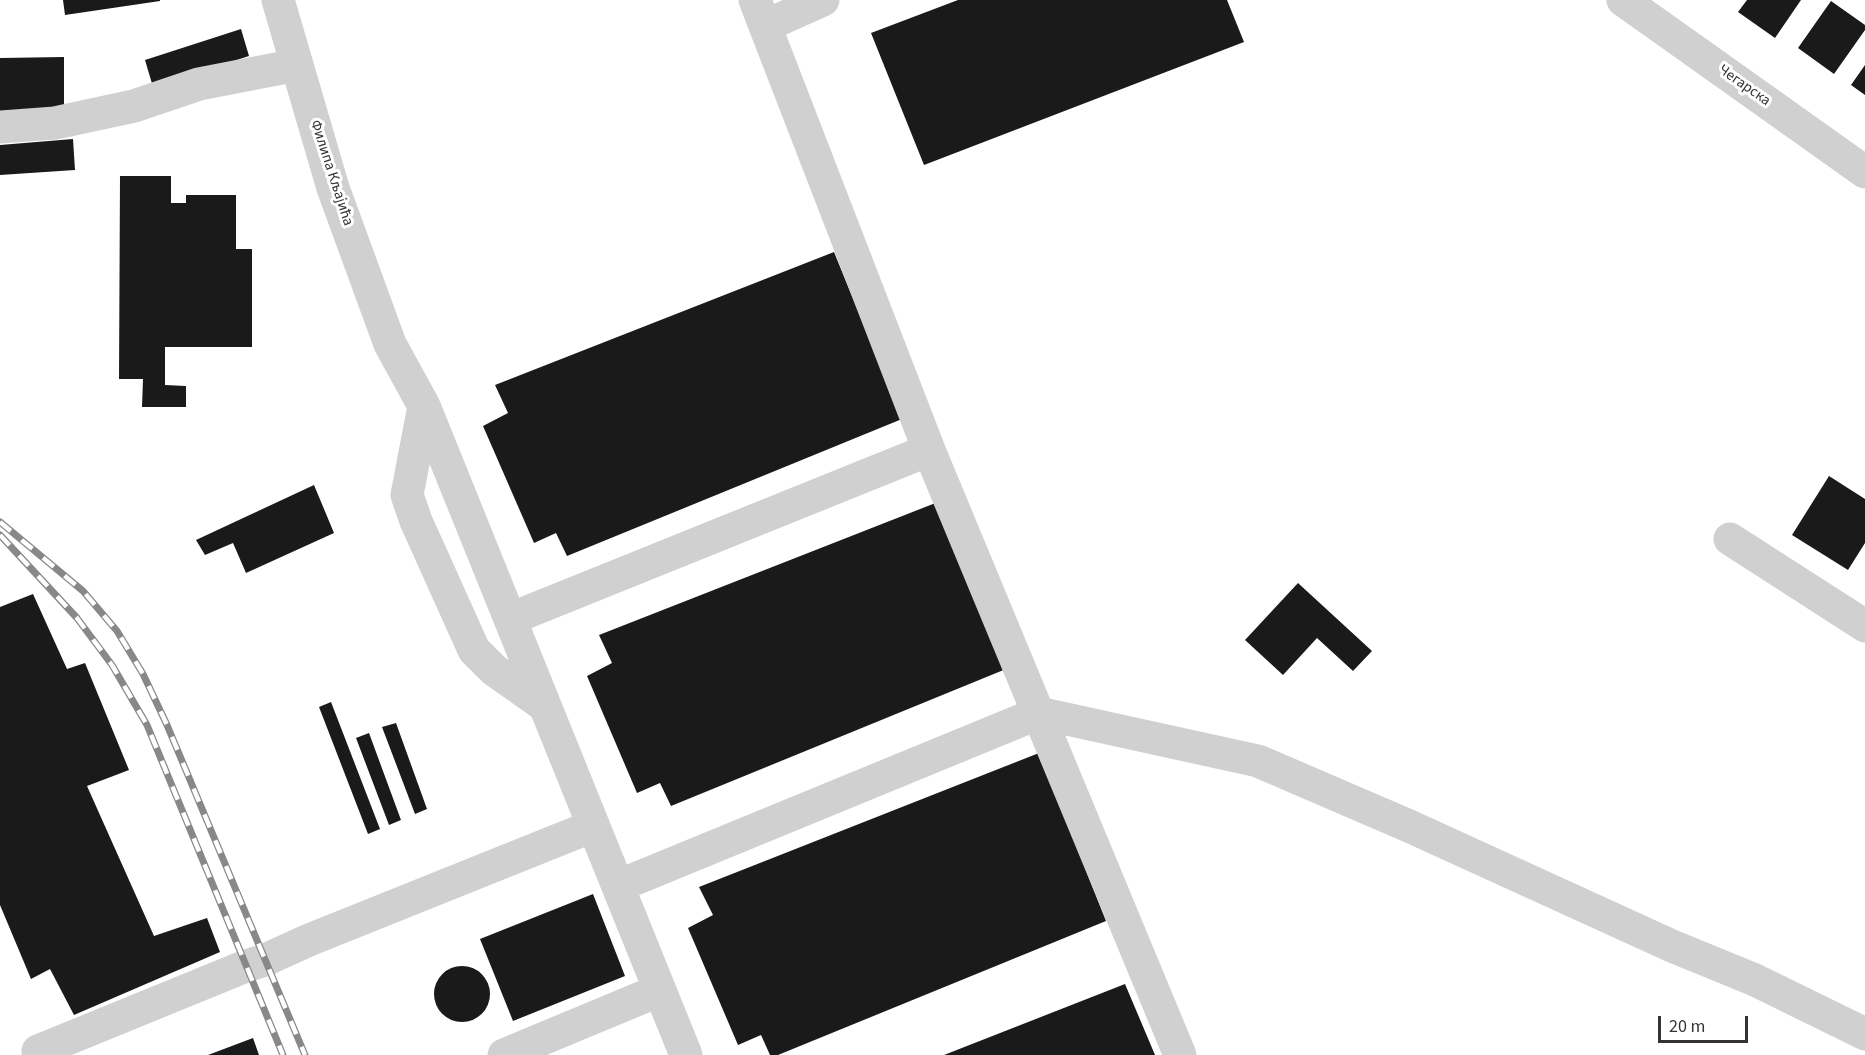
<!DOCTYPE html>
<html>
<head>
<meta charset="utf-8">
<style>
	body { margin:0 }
	#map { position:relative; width:1865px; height:1055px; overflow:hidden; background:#fff; font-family:"Source Sans 3",sans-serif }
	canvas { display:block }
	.scale { position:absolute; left:1658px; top:1016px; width:90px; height:27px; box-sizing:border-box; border:3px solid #333; border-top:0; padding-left:8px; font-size:18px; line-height:21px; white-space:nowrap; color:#333; -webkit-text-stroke:4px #fff; paint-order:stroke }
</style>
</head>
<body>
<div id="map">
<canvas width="1865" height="1055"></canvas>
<div class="scale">20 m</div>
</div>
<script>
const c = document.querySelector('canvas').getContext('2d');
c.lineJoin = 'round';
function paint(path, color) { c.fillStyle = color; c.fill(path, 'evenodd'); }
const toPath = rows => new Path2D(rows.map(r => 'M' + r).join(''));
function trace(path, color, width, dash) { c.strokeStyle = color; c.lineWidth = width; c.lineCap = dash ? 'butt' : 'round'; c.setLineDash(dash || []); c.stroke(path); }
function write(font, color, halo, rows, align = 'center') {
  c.font = font + ' "Source Sans 3",sans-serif'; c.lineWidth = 6; c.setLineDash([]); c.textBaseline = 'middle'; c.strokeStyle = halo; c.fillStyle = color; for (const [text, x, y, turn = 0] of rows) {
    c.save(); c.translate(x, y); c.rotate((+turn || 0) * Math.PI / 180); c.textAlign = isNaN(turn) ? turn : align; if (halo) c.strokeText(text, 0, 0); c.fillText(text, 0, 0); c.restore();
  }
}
const building = toPath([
	[63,0,160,0,160,1,65,15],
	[958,0,1227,0,1244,42,924,165,871,33],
	[1747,0,1801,0,1775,38,1738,12],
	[1831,1,1865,25,1865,30,1834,74,1798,48],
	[241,29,249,56,153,87,145,60],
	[64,57,64,111,0,112,0,58],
	[1865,65,1865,95,1851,85],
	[73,139,75,170,0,175,0,145],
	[120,176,171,176,171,203,186,203,186,195,236,195,236,249,252,249,252,347,165,347,165,385,186,386,186,407,142,407,143,379,119,379],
	[834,252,902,419,567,556,556,533,534,543,483,426,508,413,495,385],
	[1829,476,1865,499,1865,543,1848,570,1792,535],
	[314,485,334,533,246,573,233,543,205,555,196,540],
	[938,502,1006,669,671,806,660,783,637,793,587,676,612,663,599,635],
	[1298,583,1372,651,1353,671,1317,638,1283,675,1245,640],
	[33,594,67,669,85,663,129,770,87,786,154,936,207,918,220,952,74,1015,50,969,31,979,0,905,0,607],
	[331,702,380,829,368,834,319,707],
	[396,723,427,809,415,814,382,727],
	[369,733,401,820,389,825,356,738],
	[1039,753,1106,921,778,1055,770,1055,761,1035,738,1045,688,928,713,915,699,887],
	[593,894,625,976,513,1021,480,939],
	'434 994a28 28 0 1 1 56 0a28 28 0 1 1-56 0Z',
	[1125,984,1155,1055,944,1055],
	[253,1038,259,1055,208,1055]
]);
const minor = toPath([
	[278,0,333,188,390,344,424,406,686,1055],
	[755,0,929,450,1180,1055],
	[1623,0,1865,172],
	[765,26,823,0],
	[0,127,55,123,134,106,199,84,297,65],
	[424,406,407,495,416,521,474,650,494,670,545,706],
	[1730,539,1865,626],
	[510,619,929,450],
	[618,886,1039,713,1258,761,1409,826,1672,946,1755,980,1865,1034],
	[38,1051,246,966,265,960,309,940,593,826],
	[504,1055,660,990]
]);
const rail = toPath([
	[0,522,83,591,117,631,143,674,167,725,305,1055],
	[0,535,77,618,112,665,147,725,283,1055]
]);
const streetNames = [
	["Чегарска",1744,86,35],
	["Филипа Кљајића",331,173,72]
];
paint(building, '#1a1a1a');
trace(minor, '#d0d0d0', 33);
trace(rail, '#888', 7);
trace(rail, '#fff', 4.5, [14]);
write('15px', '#333', '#fff', streetNames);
</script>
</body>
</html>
